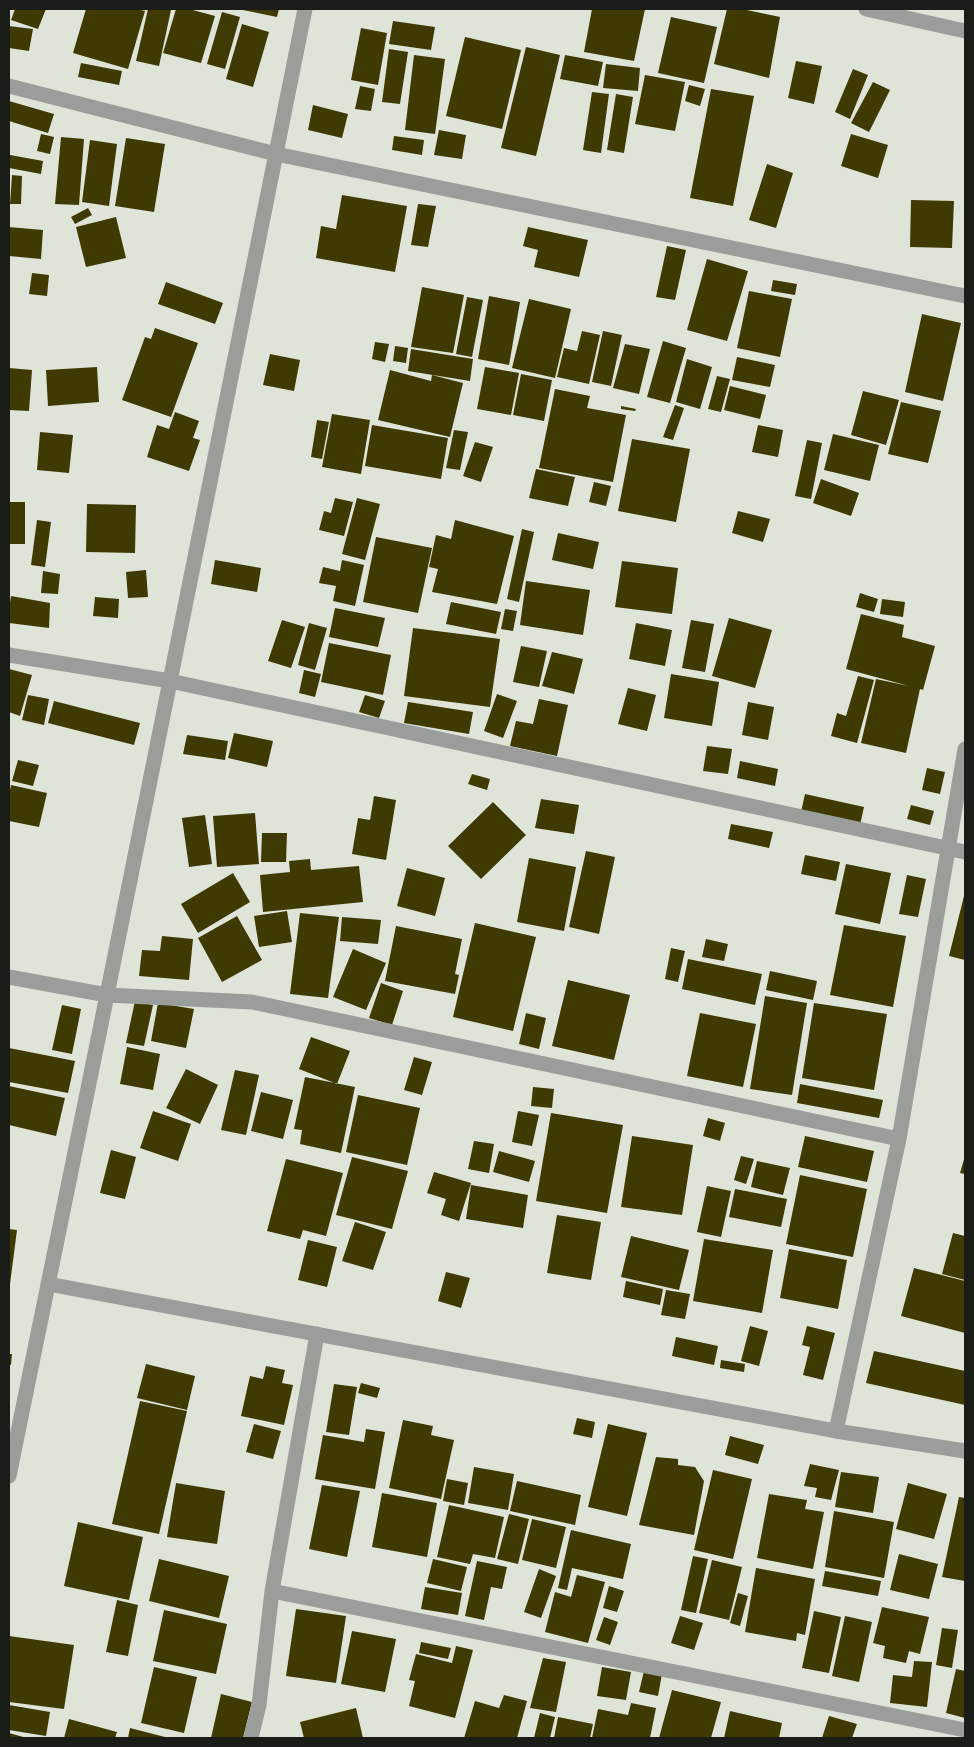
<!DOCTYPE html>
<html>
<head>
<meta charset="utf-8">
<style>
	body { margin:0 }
	#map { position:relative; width:974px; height:1747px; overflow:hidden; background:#dfe4d9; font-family:"Roboto Condensed",sans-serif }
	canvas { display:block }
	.frame { position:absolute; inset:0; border:10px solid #1a1c18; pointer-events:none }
</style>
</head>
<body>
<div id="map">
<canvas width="974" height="1747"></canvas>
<div class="frame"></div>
</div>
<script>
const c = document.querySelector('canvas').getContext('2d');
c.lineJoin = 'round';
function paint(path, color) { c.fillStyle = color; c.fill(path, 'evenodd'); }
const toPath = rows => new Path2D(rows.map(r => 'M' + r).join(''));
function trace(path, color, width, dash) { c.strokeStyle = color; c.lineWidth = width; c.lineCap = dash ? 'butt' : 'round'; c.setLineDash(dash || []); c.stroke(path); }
const building = toPath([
	[15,9,46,9,38,29,11,20],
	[86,9,137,9,145,11,128,69,73,53],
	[148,9,171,10,159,66,136,61],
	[176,9,189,9,215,16,201,63,163,53],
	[238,9,279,9,277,17],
	[592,9,645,9,634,61,584,52],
	[727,9,742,9,780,17,769,78,714,64],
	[222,12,240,17,225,69,207,64],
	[671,17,717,27,704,83,658,73],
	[393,21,435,27,431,50,389,44],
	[242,24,269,32,253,87,226,79],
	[9,26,33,29,29,51,9,48],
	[361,28,387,33,378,85,351,80],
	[465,37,521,50,502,129,446,116],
	[526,47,560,55,536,156,501,148],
	[389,49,408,52,400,104,382,102],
	[414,55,445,59,435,134,405,130],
	[565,55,603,62,598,86,560,79],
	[796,61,822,66,814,104,788,98],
	[81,63,122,71,119,85,78,77],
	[606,64,640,68,638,91,603,88],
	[853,69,868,75,850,119,835,112],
	[645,75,685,82,675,131,635,124],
	[873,82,890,90,869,132,851,123],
	[689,85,705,89,700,106,685,101],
	[360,86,375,89,371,111,355,109],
	[711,89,754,96,733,206,690,198],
	[592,92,609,94,601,153,583,150],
	[616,94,633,97,624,153,607,150],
	[9,101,54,114,48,133,9,121],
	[313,105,348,114,342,138,308,130],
	[439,130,466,135,462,159,434,155],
	[41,134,54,137,50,154,37,151],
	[851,134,888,145,878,178,841,166],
	[394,136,424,140,422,155,392,150],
	[61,137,84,139,79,205,55,204],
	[126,138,165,144,154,212,115,206],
	[90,140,117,144,109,206,82,202],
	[10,155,43,161,41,174,9,168],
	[767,164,793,173,776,228,749,220],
	[12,175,22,176,21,204,10,204],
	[342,195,407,206,395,272,316,258,321,226,336,229],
	[911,200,954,201,952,248,910,247],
	[418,204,436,206,428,247,411,245],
	[88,208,92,215,75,224,71,217],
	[116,217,126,258,86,267,76,227],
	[9,227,43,230,41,259,9,256],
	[528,227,588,240,579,277,534,267,538,250,523,246],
	[667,246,686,250,675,300,656,297],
	[707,259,748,271,727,341,687,330],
	[32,273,49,275,47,296,29,294],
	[773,280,797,284,795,295,771,291],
	[166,282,223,303,215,324,158,304],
	[422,287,464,295,453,353,411,347],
	[749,291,792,299,780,357,737,348],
	[489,296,520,302,509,365,478,359],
	[467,297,483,300,472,357,456,354],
	[529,299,571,309,555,378,512,368],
	[922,314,961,323,943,401,905,392],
	[155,328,198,343,171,417,122,400,145,337,151,339],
	[582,331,600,335,589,384,557,377,564,348,577,351],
	[603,331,622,335,611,386,592,382],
	[663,341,686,348,670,403,647,397],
	[375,342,389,344,385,362,372,359],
	[625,344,650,349,639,394,613,388],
	[395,346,408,348,406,363,393,361],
	[411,349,473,359,470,381,408,371],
	[270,354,300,360,294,391,263,385],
	[737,357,775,365,770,387,732,380],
	[687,359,712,367,700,409,676,402],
	[97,367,99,402,48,406,46,370],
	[485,367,519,373,511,415,477,409],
	[9,368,32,370,29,411,9,410],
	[390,370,431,381,432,375,463,383,450,437,378,420],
	[521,374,552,380,544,421,513,415],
	[717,376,730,379,721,412,708,409],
	[730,386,766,395,760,419,724,410],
	[555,389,590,396,587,408,626,415,613,482,539,468],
	[863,391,899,400,886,445,851,435],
	[901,402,941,411,928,463,888,454],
	[675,405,684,408,673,440,663,437],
	[621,406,636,409,635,411,621,409],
	[175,412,199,421,193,438,200,440,189,471,147,457,157,425,169,429],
	[332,414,370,420,361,474,322,467],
	[317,420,329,422,322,459,311,457],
	[372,425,448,438,441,479,365,466],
	[758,425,783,430,778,457,752,452],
	[454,430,468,432,460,470,446,468],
	[40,432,73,435,69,473,37,470],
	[833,434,879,445,870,481,824,470],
	[632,439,690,449,676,522,618,511],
	[807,440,822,443,811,499,795,496],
	[475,442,493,447,481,482,463,476],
	[536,469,575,477,568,506,529,498],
	[821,479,859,493,851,516,813,503],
	[594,482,611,486,606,506,589,502],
	[335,498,353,502,344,536,319,530,324,511,331,513],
	[357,498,380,504,365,560,342,554],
	[9,502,25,502,25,544,9,544],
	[87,504,136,505,135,553,86,552],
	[738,511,770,519,763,542,732,533],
	[37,520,51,522,45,567,31,565],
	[455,520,514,536,497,604,432,592,438,569,429,567,436,535,451,539],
	[522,529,534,532,519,602,507,599],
	[558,533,599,542,593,569,552,560],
	[376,537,432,548,418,613,363,602],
	[215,560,261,568,257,592,211,584],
	[342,560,364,565,355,606,333,601,336,586,319,583,323,567,340,571],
	[622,561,678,568,672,614,615,607],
	[146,570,148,597,128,598,126,572],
	[43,571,60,574,58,594,41,593],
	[526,581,590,590,583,635,520,625],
	[860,593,878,599,874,612,856,607],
	[11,596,50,603,49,628,9,623,9,609],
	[95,597,119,599,118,618,93,616],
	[882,599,905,602,903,617,880,614],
	[451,602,501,612,496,634,446,624],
	[335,608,385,618,378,647,329,637],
	[505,609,517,611,513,631,501,629],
	[861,614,904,625,902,637,935,646,923,690,920,689,906,753,861,743,876,679,909,686,846,669],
	[729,618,772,630,755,688,712,676],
	[282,620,305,627,291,668,268,661],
	[691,620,714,624,705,672,682,668],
	[309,623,327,628,315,670,298,665],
	[636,623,672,630,665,666,629,659],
	[413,628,500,639,490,707,404,696],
	[329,643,391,655,383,695,321,682],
	[521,646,547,651,539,687,513,682],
	[552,652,583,659,574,694,542,686],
	[9,669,32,675,20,716,9,712],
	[304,670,321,674,315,697,299,693],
	[671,674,719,682,712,726,664,718],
	[858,676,874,680,857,743,831,736,837,713,846,716],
	[628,688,656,695,647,731,618,724],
	[497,694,517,701,503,738,484,731],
	[28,695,49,699,44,725,22,720],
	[365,695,385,701,379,718,359,712],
	[539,699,568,705,557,756,510,746,516,721,533,724],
	[54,701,140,723,134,745,48,723],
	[408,702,473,712,469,734,404,723],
	[748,702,774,707,768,740,742,735],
	[234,733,273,741,267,767,228,758],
	[187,735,228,741,225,760,183,754],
	[707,746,732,749,728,774,703,771],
	[18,760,39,765,33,786,12,781],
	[740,761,778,769,775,786,737,778],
	[927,768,945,772,940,794,922,790],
	[472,774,490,779,487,790,468,784],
	[11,785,47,793,39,827,9,821,9,796],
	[805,794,864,807,860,825,801,812],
	[374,796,396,800,386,860,352,854,358,818,370,820],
	[541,799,579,805,574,834,535,828],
	[493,802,526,835,481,879,448,846],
	[911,805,934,811,930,825,907,819],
	[255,813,259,864,217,867,213,816],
	[205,815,212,864,189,867,182,818],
	[731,824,773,832,769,848,728,839],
	[262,833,287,833,286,862,261,862],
	[586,851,615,857,599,934,569,927],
	[805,855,840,862,836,881,801,874],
	[529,858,576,867,564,931,517,922],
	[310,859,311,870,359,866,363,902,263,912,260,875,290,872,289,861],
	[846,864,891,873,880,924,835,914],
	[407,868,445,878,435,916,397,906],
	[233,873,250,902,198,933,181,904],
	[907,875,926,879,918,917,899,914],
	[965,892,965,960,949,956],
	[287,911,292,942,259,947,254,916],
	[300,913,339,917,328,998,290,994],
	[237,916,262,960,222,982,198,938],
	[342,917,381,920,378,944,340,941],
	[475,923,536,937,513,1031,453,1017],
	[844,925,906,936,893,1007,830,995],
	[396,926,462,939,455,974,459,975,455,994,385,981],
	[162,936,193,939,189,980,139,976,142,950,160,951],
	[706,939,728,944,724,961,702,957],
	[671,948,685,951,678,982,665,979],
	[353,949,386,963,366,1010,333,997],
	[688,959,762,974,755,1005,682,989],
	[770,971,817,981,813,1000,766,990],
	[568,980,630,995,614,1060,552,1046],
	[381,983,403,991,392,1025,369,1018],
	[765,996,807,1003,792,1095,750,1089],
	[135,1001,153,1005,144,1046,126,1043],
	[158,1003,194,1009,186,1048,151,1041],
	[814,1003,887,1014,874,1090,802,1078],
	[62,1005,81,1009,72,1054,52,1050],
	[526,1013,546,1018,539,1049,519,1044],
	[700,1013,756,1024,743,1087,687,1076],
	[311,1037,350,1051,337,1084,299,1069],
	[127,1047,160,1054,153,1090,120,1084],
	[9,1048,75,1061,68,1093,9,1082],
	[414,1057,432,1062,422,1095,404,1090],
	[186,1069,218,1085,200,1124,166,1108],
	[235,1070,259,1075,246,1135,221,1130],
	[305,1077,355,1087,341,1153,300,1144,302,1130,294,1129],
	[800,1084,883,1100,879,1118,797,1103],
	[9,1086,65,1098,56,1136,9,1125],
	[533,1087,554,1089,552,1108,531,1106],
	[261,1092,293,1100,283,1139,251,1131],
	[358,1095,420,1108,407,1165,346,1152],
	[153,1111,191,1124,178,1161,140,1148],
	[518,1111,539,1115,532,1146,512,1142],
	[551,1113,623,1125,607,1213,536,1201],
	[708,1118,725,1123,720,1141,703,1136],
	[632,1136,693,1145,682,1215,621,1207],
	[805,1136,874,1151,867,1182,798,1167],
	[474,1141,494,1144,489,1173,468,1169],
	[111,1150,136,1157,125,1199,100,1193],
	[499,1151,535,1161,529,1182,493,1172],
	[741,1156,754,1159,746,1184,734,1180],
	[965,1156,965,1174,960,1173],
	[352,1157,408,1171,392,1229,336,1215],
	[286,1159,343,1173,326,1236,303,1230,300,1239,267,1231],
	[757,1161,790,1168,783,1195,751,1187],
	[434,1172,471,1183,459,1221,441,1215,446,1199,427,1193],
	[800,1175,867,1189,853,1257,786,1244],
	[471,1185,528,1195,523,1228,466,1219],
	[707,1186,731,1191,721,1237,697,1232],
	[735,1189,787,1199,781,1227,729,1217],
	[557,1215,601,1222,591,1280,547,1273],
	[355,1222,386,1232,373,1270,342,1261],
	[9,1229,17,1230,10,1284,9,1284],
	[953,1233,965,1236,965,1280,942,1274],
	[631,1236,689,1250,679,1290,621,1277],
	[704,1239,773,1250,762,1313,693,1301],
	[308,1240,337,1247,327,1287,298,1280],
	[789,1249,847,1260,838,1309,780,1298],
	[914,1268,965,1281,965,1333,901,1316],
	[446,1272,470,1278,461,1308,438,1301],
	[626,1281,663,1289,660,1305,623,1297],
	[666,1290,690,1294,685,1319,661,1315],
	[750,1326,768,1331,759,1366,741,1361],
	[807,1326,835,1333,823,1380,803,1375,810,1347,802,1345],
	[676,1337,718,1346,714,1365,672,1356],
	[874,1351,965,1371,965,1405,866,1383],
	[9,1354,12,1354,11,1365,9,1365],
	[721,1360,745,1364,744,1372,720,1368],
	[146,1364,195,1376,187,1410,137,1398],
	[266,1366,285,1370,282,1383,293,1385,284,1425,241,1416,250,1376,263,1379],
	[361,1383,380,1388,377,1398,358,1393],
	[334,1384,357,1387,349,1435,326,1432],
	[140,1401,187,1411,159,1534,112,1524],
	[577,1418,595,1422,592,1438,573,1434],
	[403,1420,433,1426,431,1435,454,1440,441,1499,389,1488],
	[254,1424,281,1431,273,1459,246,1452],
	[608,1424,647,1433,627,1516,588,1507],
	[366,1429,385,1432,375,1489,315,1479,323,1435,364,1442],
	[730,1436,764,1445,758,1464,725,1455],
	[656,1457,678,1459,678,1465,695,1467,704,1481,694,1535,639,1525],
	[810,1464,839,1470,831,1500,815,1497,817,1488,804,1486],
	[474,1467,514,1474,508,1510,468,1503],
	[713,1470,752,1479,733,1559,694,1550],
	[841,1472,879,1477,873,1513,835,1507],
	[447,1479,468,1483,464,1505,443,1501],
	[517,1481,581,1495,575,1525,510,1511],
	[176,1483,225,1491,217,1544,167,1537],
	[908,1483,947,1494,934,1539,896,1529],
	[322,1485,360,1491,347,1557,309,1549],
	[382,1493,437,1503,427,1557,372,1547],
	[769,1494,807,1500,805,1509,824,1512,813,1569,757,1558],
	[959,1497,965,1498,965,1581,942,1577],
	[449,1505,504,1517,495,1558,473,1554,470,1564,437,1557],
	[834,1511,894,1522,884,1578,825,1567],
	[509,1514,529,1519,518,1564,497,1559],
	[532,1519,566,1527,556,1568,522,1560],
	[78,1522,143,1537,129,1600,64,1586],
	[571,1530,631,1544,623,1579,572,1568,567,1590,558,1588],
	[899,1554,938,1564,929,1599,890,1590],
	[693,1556,708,1559,696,1613,681,1610],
	[159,1559,229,1576,219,1618,149,1601],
	[433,1559,467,1567,461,1591,427,1583],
	[712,1560,742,1567,729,1620,699,1613],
	[477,1561,507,1567,502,1589,491,1587,484,1620,465,1616],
	[756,1568,815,1579,805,1635,797,1633,796,1641,745,1632],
	[539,1569,556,1576,541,1618,524,1612],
	[825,1571,881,1581,878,1596,822,1586],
	[577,1575,605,1582,588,1643,545,1632,555,1592,571,1597],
	[609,1586,624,1591,617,1612,603,1608],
	[425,1587,462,1593,458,1615,421,1609],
	[738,1593,748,1596,740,1626,730,1623],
	[117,1600,138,1605,128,1656,106,1652],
	[882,1607,929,1617,920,1654,909,1651,906,1663,883,1658,885,1646,873,1643],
	[296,1609,346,1616,336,1683,286,1676],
	[164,1610,227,1624,216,1674,153,1661],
	[814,1611,841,1617,829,1673,802,1668],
	[680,1616,703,1623,694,1650,671,1643],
	[845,1616,872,1622,859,1682,832,1676],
	[604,1617,618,1622,610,1645,596,1640],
	[942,1628,958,1630,952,1668,936,1665],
	[352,1631,396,1639,385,1692,341,1684],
	[9,1636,74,1645,64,1709,9,1702],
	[421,1642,451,1648,448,1659,419,1653],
	[456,1646,473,1650,455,1718,409,1706,415,1681,409,1680,416,1654,452,1663],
	[543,1658,566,1662,556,1712,530,1708],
	[914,1661,932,1662,927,1707,890,1703,893,1675,912,1677],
	[154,1667,197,1677,184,1733,141,1723],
	[602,1667,631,1672,626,1700,597,1696],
	[956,1669,965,1671,965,1718,946,1713],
	[644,1671,662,1674,658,1696,639,1692],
	[672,1690,721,1702,711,1738,659,1738],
	[221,1694,252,1702,243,1738,211,1738],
	[504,1695,527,1701,517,1738,464,1738,475,1701,499,1708],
	[631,1703,656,1708,650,1738,592,1738,598,1709,628,1715],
	[9,1705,50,1712,46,1736,9,1730],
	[356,1708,363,1738,304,1738,300,1722],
	[730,1711,782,1723,779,1738,724,1738],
	[540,1713,555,1717,550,1738,534,1738],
	[829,1716,857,1724,852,1738,822,1738],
	[558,1717,593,1724,590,1738,554,1738],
	[69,1719,117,1732,115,1738,64,1738],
	[130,1728,169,1738,128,1738],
	[9,1733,27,1738,9,1738]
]);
const minor = toPath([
	[866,9,965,31],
	[9,86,276,154,965,296],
	[9,655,170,681,965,852],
	[9,977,107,995,252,1002,899,1139],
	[48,1284,836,1431,965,1451],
	[836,1431,899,1139,965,749],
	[9,1476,107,995,305,9],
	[272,1591,965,1730],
	[251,1738,259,1705,272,1591,317,1334]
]);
paint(building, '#3f3a02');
trace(minor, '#9a9e9b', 15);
</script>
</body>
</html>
